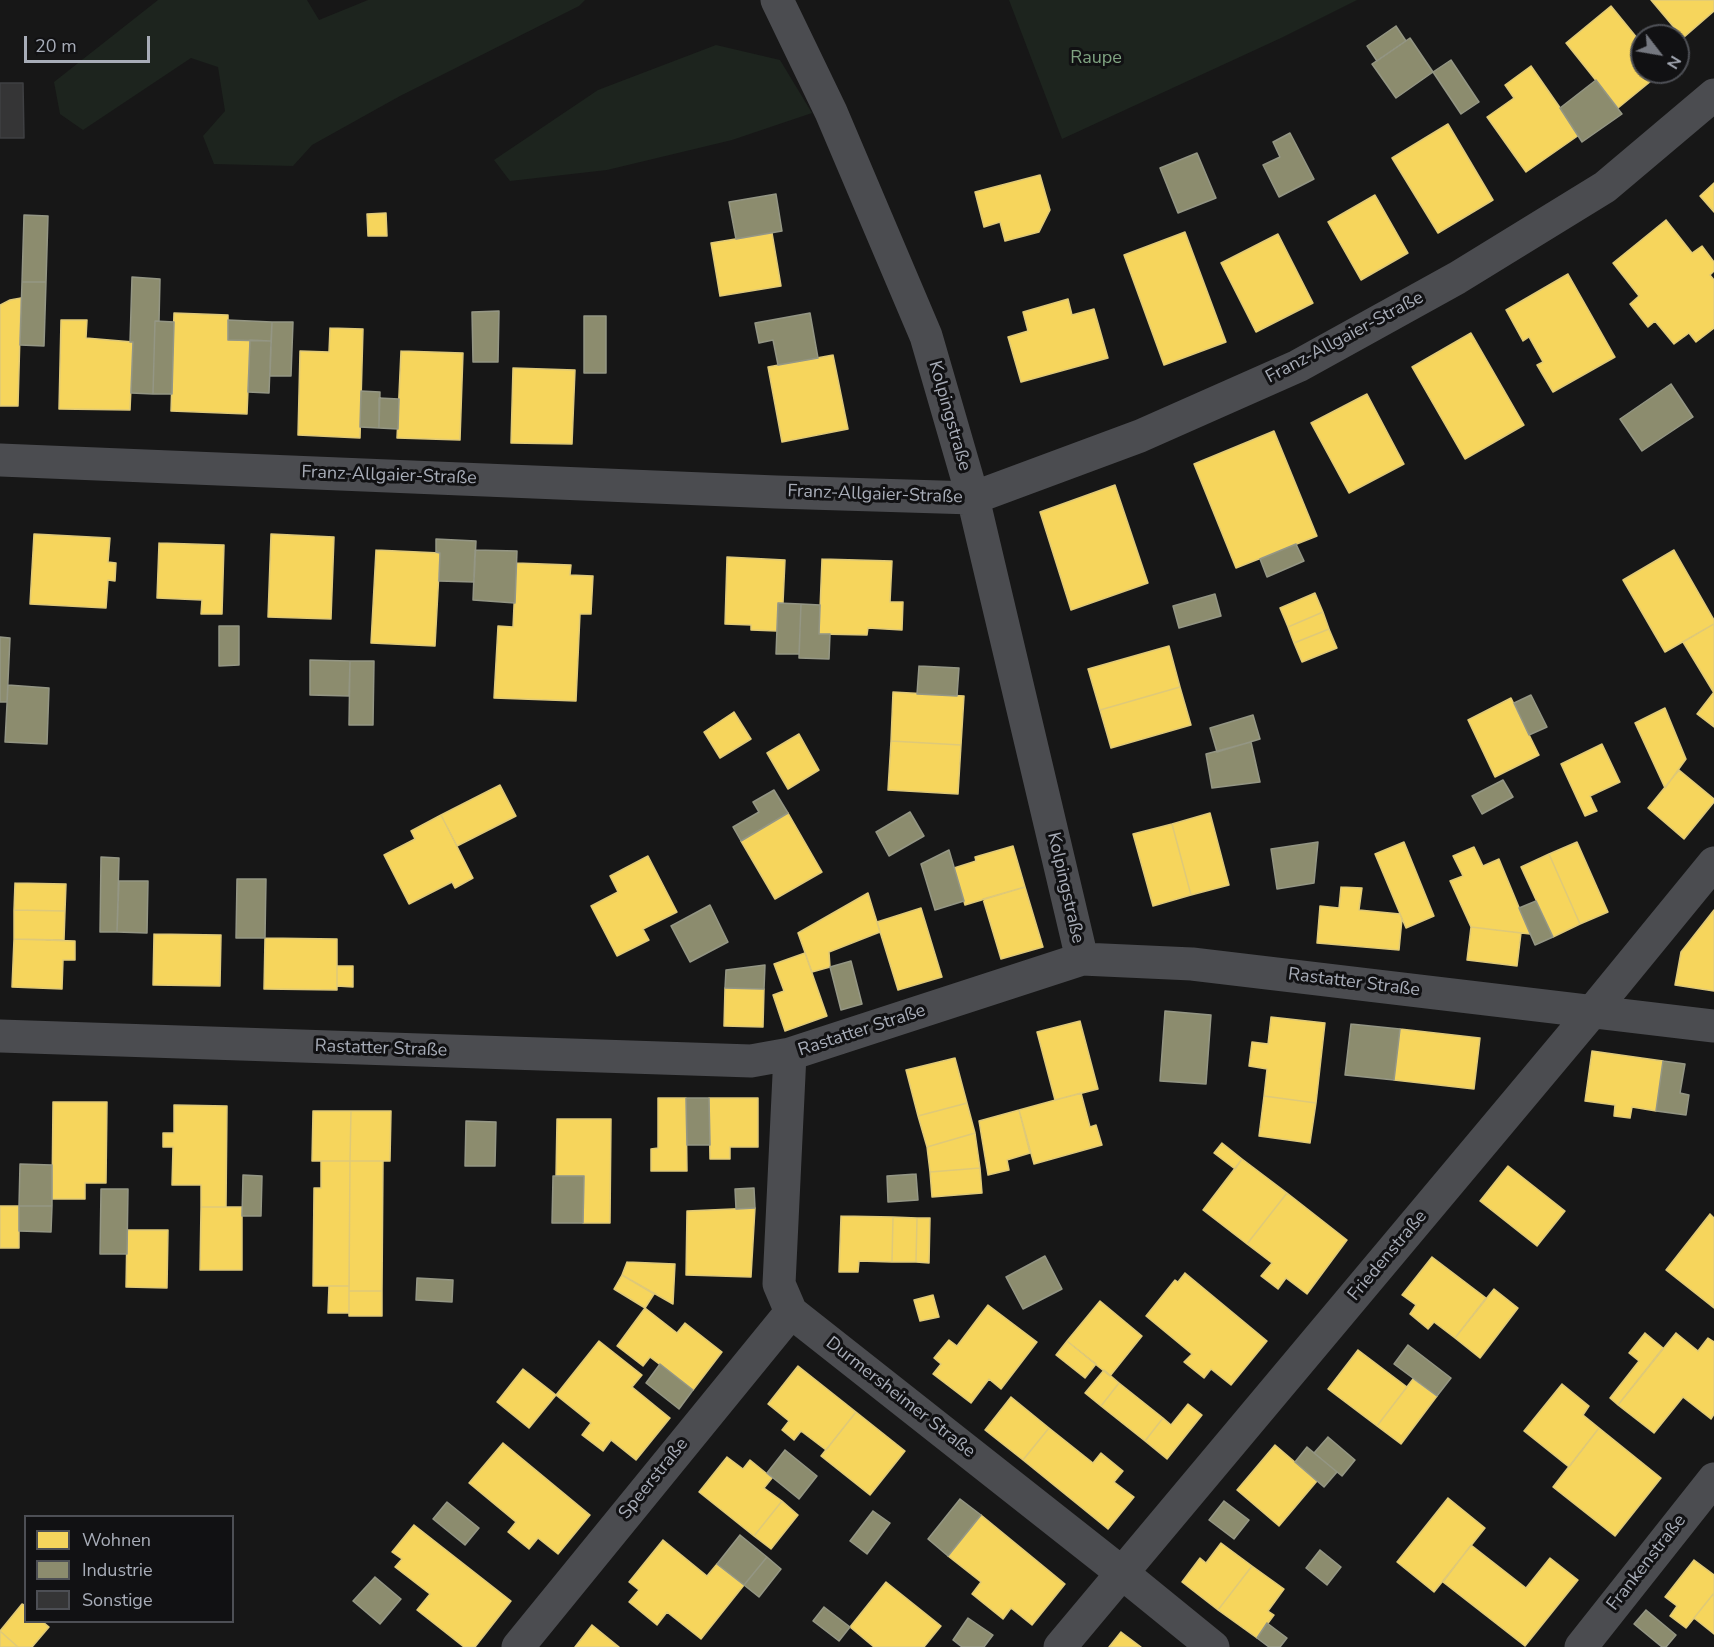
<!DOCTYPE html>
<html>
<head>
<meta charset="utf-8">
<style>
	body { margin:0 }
	#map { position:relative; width:1714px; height:1647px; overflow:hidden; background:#171717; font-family:"Nunito Sans",sans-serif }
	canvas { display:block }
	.legend { position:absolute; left:24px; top:1515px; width:210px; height:108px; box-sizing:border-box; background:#111113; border:2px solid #4d4f55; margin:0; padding:8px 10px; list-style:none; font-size:18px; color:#a8adb8 }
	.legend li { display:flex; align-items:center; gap:12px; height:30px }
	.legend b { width:30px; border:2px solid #4d4f55 }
	.north { position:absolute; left:1630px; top:24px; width:60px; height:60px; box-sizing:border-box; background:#111113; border:2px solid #4d4f55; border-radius:50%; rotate:121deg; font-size:16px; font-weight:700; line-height:24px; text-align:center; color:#a8adb8 }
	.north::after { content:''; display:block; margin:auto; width:21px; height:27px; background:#757880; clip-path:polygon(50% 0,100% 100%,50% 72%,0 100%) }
	.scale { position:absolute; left:24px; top:36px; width:126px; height:27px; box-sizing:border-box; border:3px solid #a8adb8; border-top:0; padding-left:8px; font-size:18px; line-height:21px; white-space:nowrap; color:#a8adb8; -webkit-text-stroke:4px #111113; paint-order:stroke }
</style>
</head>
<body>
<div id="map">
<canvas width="1714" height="1647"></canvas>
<ul class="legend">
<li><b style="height:16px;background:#f6d55c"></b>Wohnen</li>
<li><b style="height:16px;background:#8c8c6e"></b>Industrie</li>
<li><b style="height:16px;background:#353536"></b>Sonstige</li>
</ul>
<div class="north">N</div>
<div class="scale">20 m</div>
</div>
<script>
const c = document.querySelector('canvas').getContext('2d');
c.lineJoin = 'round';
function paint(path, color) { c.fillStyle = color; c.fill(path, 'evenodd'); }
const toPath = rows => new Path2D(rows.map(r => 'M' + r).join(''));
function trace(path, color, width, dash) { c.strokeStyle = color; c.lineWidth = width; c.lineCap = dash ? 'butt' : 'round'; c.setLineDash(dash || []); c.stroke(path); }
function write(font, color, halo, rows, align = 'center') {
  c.font = font + ' "Nunito Sans",sans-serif'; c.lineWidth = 6; c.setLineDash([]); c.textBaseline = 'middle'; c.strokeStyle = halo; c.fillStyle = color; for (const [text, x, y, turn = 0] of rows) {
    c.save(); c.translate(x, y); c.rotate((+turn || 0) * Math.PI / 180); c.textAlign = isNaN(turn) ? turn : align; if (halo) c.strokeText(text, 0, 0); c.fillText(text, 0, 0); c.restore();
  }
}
const green = toPath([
	[158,0,307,0,319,20,368,0,585,0,579,6,400,96,312,145,293,166,214,164,203,136,225,111,218,67,191,58,83,130,60,114,54,82],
	[1009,0,1357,0,1281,38,1062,139],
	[716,45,780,60,812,113,732,140,607,170,510,181,494,160,598,90]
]);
const homes = toPath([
	[1651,0,1714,0,1714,11,1683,38,1651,0],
	[1611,6,1642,44,1642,72,1662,72,1618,108,1566,43,1611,6],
	[1531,66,1579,135,1526,172,1487,117,1514,98,1505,85,1531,66],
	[1448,124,1493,200,1438,233,1392,158,1448,124],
	[1040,175,1050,210,1039,232,1005,241,1000,222,984,227,975,192,1040,175],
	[1714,183,1714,212,1700,196,1714,183],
	[1375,195,1408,253,1361,280,1328,222,1375,195],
	[386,213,387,236,368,236,367,214,386,213],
	[1666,220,1692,253,1702,246,1714,262,1714,271,1710,275,1714,280,1714,328,1696,342,1689,333,1674,344,1655,321,1648,327,1630,304,1639,296,1613,263,1666,220],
	[1185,232,1226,342,1164,365,1124,255,1185,232],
	[772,233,781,286,720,296,711,243,772,233],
	[1278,234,1313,303,1256,332,1221,263,1278,234],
	[1568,274,1615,357,1553,392,1537,365,1543,362,1529,337,1523,341,1506,310,1568,274],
	[21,298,18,406,0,406,0,305,10,300,21,298],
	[1068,299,1072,315,1094,309,1108,358,1021,382,1008,337,1028,331,1023,312,1068,299],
	[174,313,228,315,228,340,250,340,247,414,171,411,174,313],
	[61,320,87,320,86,338,133,342,130,410,59,409,61,320],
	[330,328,363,329,360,438,298,435,300,351,329,352,330,328],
	[1471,333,1524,425,1465,459,1412,367,1471,333],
	[401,351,463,353,460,440,397,438,401,351],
	[833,355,848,429,782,442,768,367,833,355],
	[513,368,575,370,572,444,511,443,513,368],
	[1367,394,1404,464,1349,493,1311,423,1367,394],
	[1274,431,1317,536,1236,568,1194,464,1274,431],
	[1115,485,1148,583,1071,610,1040,512,1115,485],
	[34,534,110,538,108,562,116,563,115,581,108,580,106,608,30,604,34,534],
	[271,534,334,537,331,619,268,617,271,534],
	[159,543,224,545,222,614,201,614,202,600,157,598,159,543],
	[376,550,440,553,435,646,371,643,376,550],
	[1674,550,1714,620,1714,624,1665,652,1623,580,1674,550],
	[727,557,785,560,783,603,778,603,777,631,751,630,751,625,725,624,727,557],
	[822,559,892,561,890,602,903,602,902,630,868,628,867,635,819,634,822,559],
	[516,563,571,565,570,575,593,576,591,614,580,614,576,701,494,698,498,626,513,627,516,563],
	[1315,593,1323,612,1288,627,1280,608,1315,593],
	[1323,612,1329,629,1294,643,1288,627,1323,612],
	[1714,624,1714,693,1683,642,1714,624],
	[1329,629,1337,648,1302,662,1294,643,1329,629],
	[1169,646,1180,687,1100,710,1088,669,1169,646],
	[1180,687,1191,725,1111,748,1100,710,1180,687],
	[893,692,964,696,961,745,891,741,893,692],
	[1714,692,1714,727,1697,714,1714,692],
	[1511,698,1539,755,1495,777,1468,720,1511,698],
	[1665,708,1686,759,1665,788,1635,723,1665,708],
	[734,712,751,739,720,758,704,732,734,712],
	[799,734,819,770,788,789,767,753,799,734],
	[891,741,961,745,958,794,888,790,891,741],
	[1602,744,1620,782,1590,796,1597,811,1585,816,1561,764,1602,744],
	[1679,770,1714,799,1714,802,1684,839,1648,808,1679,770],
	[500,785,516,816,457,846,441,815,500,785],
	[788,813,822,872,775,899,741,841,788,813],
	[1210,813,1229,885,1191,895,1172,824,1210,813],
	[441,815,473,878,455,888,452,882,409,904,384,855,415,839,411,831,441,815],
	[1172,824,1191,895,1153,906,1133,834,1172,824],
	[1404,842,1434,916,1406,928,1375,854,1404,842],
	[1577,842,1608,912,1580,924,1549,854,1577,842],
	[1013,846,1025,887,965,905,954,868,976,861,975,857,1013,846],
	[1474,847,1483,866,1499,859,1530,934,1471,927,1450,881,1463,876,1453,856,1474,847],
	[1549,854,1580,924,1553,937,1521,867,1549,854],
	[648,856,677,912,643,929,649,940,617,956,591,906,618,892,610,876,648,856],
	[15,883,66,884,65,911,14,910,15,883],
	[1025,887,1043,947,1001,959,983,899,1025,887],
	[1341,887,1362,888,1359,910,1400,914,1402,919,1399,950,1317,943,1320,906,1339,908,1341,887],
	[868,893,880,932,829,952,830,967,812,972,798,933,868,893],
	[921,908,942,977,898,990,877,922,921,908],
	[14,910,65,911,64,940,14,939,14,910],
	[1714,910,1714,991,1675,985,1681,952,1714,910],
	[1471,927,1521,933,1517,966,1467,960,1471,927],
	[154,934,221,935,220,986,153,985,154,934],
	[265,938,337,939,337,990,264,989,265,938],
	[14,939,75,941,75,960,63,960,62,989,12,987,14,939],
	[805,953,827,1016,785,1031,773,995,784,991,774,964,805,953],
	[337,966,353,966,353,987,337,986,337,966],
	[725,988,764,989,763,1027,724,1026,725,988],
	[1271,1017,1325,1023,1316,1103,1264,1096,1267,1069,1249,1066,1252,1042,1268,1044,1271,1017],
	[1080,1021,1098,1089,1055,1100,1037,1032,1080,1021],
	[1400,1029,1480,1038,1474,1089,1394,1080,1400,1029],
	[1592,1051,1663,1061,1656,1111,1632,1107,1630,1118,1614,1116,1615,1105,1585,1101,1592,1051],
	[955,1058,967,1103,918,1116,906,1070,955,1058],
	[1081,1093,1090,1127,1096,1125,1102,1145,1034,1164,1019,1110,1081,1093],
	[1264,1096,1316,1103,1310,1143,1259,1136,1264,1096],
	[658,1098,686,1098,687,1171,651,1171,651,1149,658,1148,658,1098],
	[709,1098,758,1098,758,1147,730,1147,730,1159,710,1159,709,1098],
	[53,1102,107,1102,106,1183,85,1183,85,1199,52,1199,53,1102],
	[967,1103,975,1133,927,1147,918,1116,967,1103],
	[174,1105,227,1106,226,1207,201,1207,201,1185,172,1185,173,1147,163,1147,163,1133,174,1133,174,1105],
	[1019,1110,1030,1153,1007,1160,1009,1170,988,1175,979,1121,1019,1110],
	[313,1111,351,1111,350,1161,312,1161,313,1111],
	[351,1111,391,1111,390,1161,350,1161,351,1111],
	[557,1119,611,1119,610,1223,583,1223,584,1176,556,1176,557,1119],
	[975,1133,980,1168,930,1172,927,1147,975,1133],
	[1222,1143,1242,1159,1235,1169,1214,1153,1222,1143],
	[1242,1159,1287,1193,1247,1244,1203,1210,1242,1159],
	[321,1161,350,1161,349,1286,313,1286,314,1188,321,1188,321,1161],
	[350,1161,383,1161,382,1291,349,1291,350,1161],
	[1508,1166,1565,1211,1537,1246,1480,1201,1508,1166],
	[980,1168,982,1193,932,1197,930,1172,980,1168],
	[1287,1193,1347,1240,1307,1294,1286,1278,1278,1289,1261,1276,1272,1263,1247,1244,1287,1193],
	[0,1206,19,1206,19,1248,0,1248,0,1206],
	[201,1207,242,1207,242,1270,200,1270,201,1207],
	[755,1208,751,1277,686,1275,687,1211,755,1208],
	[1710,1214,1714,1218,1714,1308,1666,1270,1710,1214],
	[841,1216,893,1217,892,1262,859,1261,858,1272,839,1272,841,1216],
	[893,1217,917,1218,916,1262,892,1262,893,1217],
	[917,1218,930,1218,929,1263,916,1262,917,1218],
	[127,1230,168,1230,167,1288,126,1287,127,1230],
	[1432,1257,1486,1298,1455,1338,1434,1322,1428,1329,1410,1314,1416,1305,1402,1295,1432,1257],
	[627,1262,675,1264,673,1304,622,1275,627,1262],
	[1185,1273,1267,1341,1231,1385,1211,1369,1204,1378,1184,1362,1192,1354,1146,1316,1175,1280,1178,1282,1185,1273],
	[622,1275,654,1294,645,1308,614,1289,622,1275],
	[329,1286,349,1286,349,1313,328,1313,329,1286],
	[1494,1289,1518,1308,1480,1358,1455,1338,1494,1289],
	[349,1291,382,1291,382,1316,349,1316,349,1291],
	[933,1295,939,1317,920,1321,914,1300,933,1295],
	[1100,1301,1142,1336,1110,1376,1067,1341,1100,1301],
	[988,1305,1037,1342,1001,1389,989,1379,971,1403,933,1374,941,1364,934,1358,949,1340,957,1346,988,1305],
	[645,1308,677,1333,685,1323,722,1352,693,1390,650,1357,643,1366,617,1346,645,1308],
	[1645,1333,1663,1348,1618,1405,1610,1398,1639,1361,1629,1353,1645,1333],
	[1676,1333,1698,1351,1708,1338,1714,1342,1714,1414,1711,1419,1683,1397,1654,1433,1618,1405,1676,1333],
	[599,1341,642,1375,632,1387,670,1418,636,1460,611,1440,603,1451,582,1435,591,1423,556,1395,599,1341],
	[1067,1341,1096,1364,1085,1378,1056,1355,1067,1341],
	[1358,1350,1407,1387,1377,1426,1328,1389,1358,1350],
	[798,1366,856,1412,826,1450,801,1431,794,1440,782,1430,789,1421,768,1404,798,1366],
	[523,1369,556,1395,529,1428,497,1402,523,1369],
	[1104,1370,1119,1383,1101,1406,1085,1393,1104,1370],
	[1413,1379,1437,1396,1401,1444,1377,1426,1413,1379],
	[1119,1383,1163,1418,1145,1441,1101,1406,1119,1383],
	[1562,1384,1589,1406,1583,1415,1599,1428,1569,1467,1524,1431,1562,1384],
	[1011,1397,1049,1428,1023,1460,985,1430,1011,1397],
	[1188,1404,1202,1415,1167,1459,1145,1441,1163,1418,1171,1425,1188,1404],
	[856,1412,905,1451,870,1495,821,1456,856,1412],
	[1049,1428,1093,1463,1101,1453,1123,1471,1114,1482,1134,1497,1108,1529,1023,1460,1049,1428],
	[1599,1428,1661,1478,1615,1536,1553,1487,1599,1428],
	[503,1443,590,1515,558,1554,538,1538,529,1549,508,1532,516,1522,469,1483,503,1443],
	[1275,1445,1317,1481,1279,1526,1237,1490,1275,1445],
	[727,1457,743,1469,750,1460,772,1478,764,1488,782,1501,754,1536,699,1492,727,1457],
	[1448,1498,1485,1528,1434,1592,1397,1562,1448,1498],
	[782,1501,798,1515,771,1549,754,1536,782,1501],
	[981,1515,1065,1584,1032,1625,1011,1608,1003,1619,972,1594,981,1582,948,1556,981,1515],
	[414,1525,511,1601,475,1647,464,1647,417,1610,430,1594,395,1567,402,1559,392,1552,414,1525],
	[663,1540,707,1576,717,1564,744,1585,701,1639,667,1612,657,1625,629,1602,639,1590,629,1582,663,1540],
	[1221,1543,1252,1566,1218,1610,1182,1582,1200,1558,1206,1563,1221,1543],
	[1471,1545,1526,1588,1550,1558,1578,1580,1525,1646,1443,1582,1471,1545],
	[1694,1560,1714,1575,1714,1593,1686,1628,1670,1616,1677,1606,1665,1597,1694,1560],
	[1252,1566,1284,1589,1268,1611,1274,1615,1257,1638,1218,1610,1252,1566],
	[886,1582,941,1626,924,1647,874,1647,850,1627,886,1582],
	[1714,1593,1714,1634,1694,1618,1714,1593],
	[22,1604,26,1606,26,1622,43,1622,49,1627,32,1647,18,1647,0,1631,22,1604],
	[592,1625,619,1647,575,1647,592,1625],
	[0,1631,18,1647,0,1647,0,1631],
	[1121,1632,1141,1647,1109,1647,1121,1632]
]);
const industry = toPath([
	[1396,26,1406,41,1377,61,1367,46,1396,26],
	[1410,38,1433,72,1396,98,1372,64,1410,38],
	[1451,60,1479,102,1461,114,1433,72,1451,60],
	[1596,80,1622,114,1582,142,1560,108,1596,80],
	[1290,133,1314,179,1279,197,1263,165,1280,157,1273,142,1290,133],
	[1197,153,1216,198,1178,213,1160,168,1197,153],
	[776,194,782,231,736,239,729,202,776,194],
	[24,215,48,216,46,282,22,282,24,215],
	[132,277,160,279,159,321,155,321,153,394,131,393,133,342,130,342,132,277],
	[22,282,46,282,44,346,20,345,22,282],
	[499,311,498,362,473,362,472,312,499,311],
	[810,313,818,358,778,365,773,340,759,343,755,323,810,313],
	[584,316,606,316,606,373,584,373,584,316],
	[228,320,272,322,271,341,228,340,228,320],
	[155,321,174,322,172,394,153,394,155,321],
	[272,322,293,322,291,376,270,376,272,322],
	[250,340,271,341,269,393,248,392,250,340],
	[1671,384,1693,417,1642,451,1620,419,1671,384],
	[361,391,380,392,379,428,360,427,361,391],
	[379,398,399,399,398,429,379,428,379,398],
	[436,539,476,541,474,582,439,581,440,553,436,552,436,539],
	[1296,544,1304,561,1267,577,1260,559,1296,544],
	[475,550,517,551,515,603,473,600,475,550],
	[1215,594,1221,616,1179,628,1173,606,1215,594],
	[778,603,801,604,799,654,776,654,778,603],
	[801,604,820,605,819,634,830,634,829,659,799,658,801,604],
	[219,626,239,626,239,665,219,666,219,626],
	[0,637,10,638,7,702,0,702,0,637],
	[310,660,350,661,349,696,310,695,310,660],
	[350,661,374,661,373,725,349,725,350,661],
	[919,666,959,668,957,696,917,694,919,666],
	[8,685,49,688,47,744,5,742,8,685],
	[1531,695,1547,727,1529,735,1514,703,1531,695],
	[1253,715,1260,739,1217,752,1210,728,1253,715],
	[1251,742,1260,782,1212,788,1206,754,1251,742],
	[1503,780,1513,797,1482,814,1472,796,1503,780],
	[774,790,788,813,741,841,733,827,759,812,753,802,774,790],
	[910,812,924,836,889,856,876,832,910,812],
	[1318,842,1314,883,1277,889,1271,849,1318,842],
	[949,850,964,901,935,910,921,864,949,850],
	[101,857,119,858,117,932,100,932,101,857],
	[237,879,266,879,265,938,236,938,237,879],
	[119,881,148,881,147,933,117,932,119,881],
	[1536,901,1553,937,1535,945,1519,908,1536,901],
	[710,905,728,942,690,962,671,926,710,905],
	[851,961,862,1004,841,1010,830,967,851,961],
	[765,965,764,989,725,988,726,970,765,965],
	[1165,1011,1211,1015,1206,1084,1160,1081,1165,1011],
	[1351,1024,1400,1029,1394,1080,1345,1075,1351,1024],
	[1663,1061,1685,1064,1680,1093,1689,1095,1686,1115,1656,1111,1663,1061],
	[686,1098,709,1098,710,1145,687,1145,686,1098],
	[466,1121,496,1122,495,1166,465,1166,466,1121],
	[20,1164,52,1165,52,1206,19,1206,20,1164],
	[916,1174,918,1200,888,1202,887,1176,916,1174],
	[243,1175,262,1176,261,1216,242,1216,243,1175],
	[553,1176,584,1176,583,1223,552,1223,553,1176],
	[754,1188,755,1208,736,1209,735,1189,754,1188],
	[101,1189,128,1189,127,1254,100,1254,101,1189],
	[19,1206,52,1206,51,1232,19,1231,19,1206],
	[1045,1256,1062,1289,1023,1309,1006,1277,1045,1256],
	[417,1278,453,1280,452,1302,416,1300,417,1278],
	[1408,1345,1451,1378,1437,1396,1394,1364,1408,1345],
	[660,1364,693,1390,679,1409,646,1383,660,1364],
	[1328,1437,1355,1460,1342,1476,1314,1453,1328,1437],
	[1307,1447,1337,1472,1324,1487,1295,1462,1307,1447],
	[785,1450,817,1476,799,1499,767,1473,785,1450],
	[960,1499,981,1515,948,1556,928,1539,960,1499],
	[1224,1501,1249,1520,1234,1539,1209,1520,1224,1501],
	[447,1502,479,1528,465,1545,433,1519,447,1502],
	[873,1511,890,1523,867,1554,850,1541,873,1511],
	[740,1535,767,1557,744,1585,717,1564,740,1535],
	[1320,1550,1341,1567,1327,1585,1306,1568,1320,1550],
	[767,1557,781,1569,759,1597,744,1585,767,1557],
	[375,1577,401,1599,380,1624,353,1601,375,1577],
	[824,1607,850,1627,839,1641,813,1621,824,1607],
	[1646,1610,1676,1635,1666,1647,1662,1647,1634,1624,1646,1610],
	[968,1618,993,1635,984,1647,962,1647,953,1640,968,1618],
	[1267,1623,1287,1638,1280,1647,1269,1647,1257,1638,1267,1623]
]);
const building = toPath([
	[0,83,23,83,24,138,0,138,0,83]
]);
const street = toPath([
	[777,0,831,112,926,336,973,498,1082,959],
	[0,460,776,492,973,498,1140,436,1298,366,1457,278,1605,187,1714,95],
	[0,1036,751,1061,790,1054,1082,959,1192,964,1714,1026],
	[790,1054,779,1284,791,1312,1122,1573,1213,1647],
	[518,1647,791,1312],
	[1060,1647,1592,1012,1714,863],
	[1581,1647,1714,1479]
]);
const parkNames = [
	["Raupe",1096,59]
];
const streetNames = [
	["Franz-Allgaier-Straße",1345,338,-28],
	["Kolpingstraße",949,416,74],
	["Franz-Allgaier-Straße",389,476,2],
	["Franz-Allgaier-Straße",875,495,2],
	["Kolpingstraße",1065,888,77],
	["Rastatter Straße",1354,983,7],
	["Rastatter Straße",862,1031,-18],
	["Rastatter Straße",381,1049,2],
	["Friedenstraße",1388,1256,-50],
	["Durmersheimer Straße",900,1398,38],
	["Speerstraße",654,1479,-51],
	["Frankenstraße",1647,1563,-52]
];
paint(green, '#1d241e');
paint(homes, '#f6d55c');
trace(homes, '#dfc978', 1.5);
paint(industry, '#8c8c6e');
trace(industry, '#949684', 1.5);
paint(building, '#353536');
trace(building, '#3f4043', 1.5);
trace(street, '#4b4c50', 33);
write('18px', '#7fa381', '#111113', parkNames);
write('18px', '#a8adb8', '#111113', streetNames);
</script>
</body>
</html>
